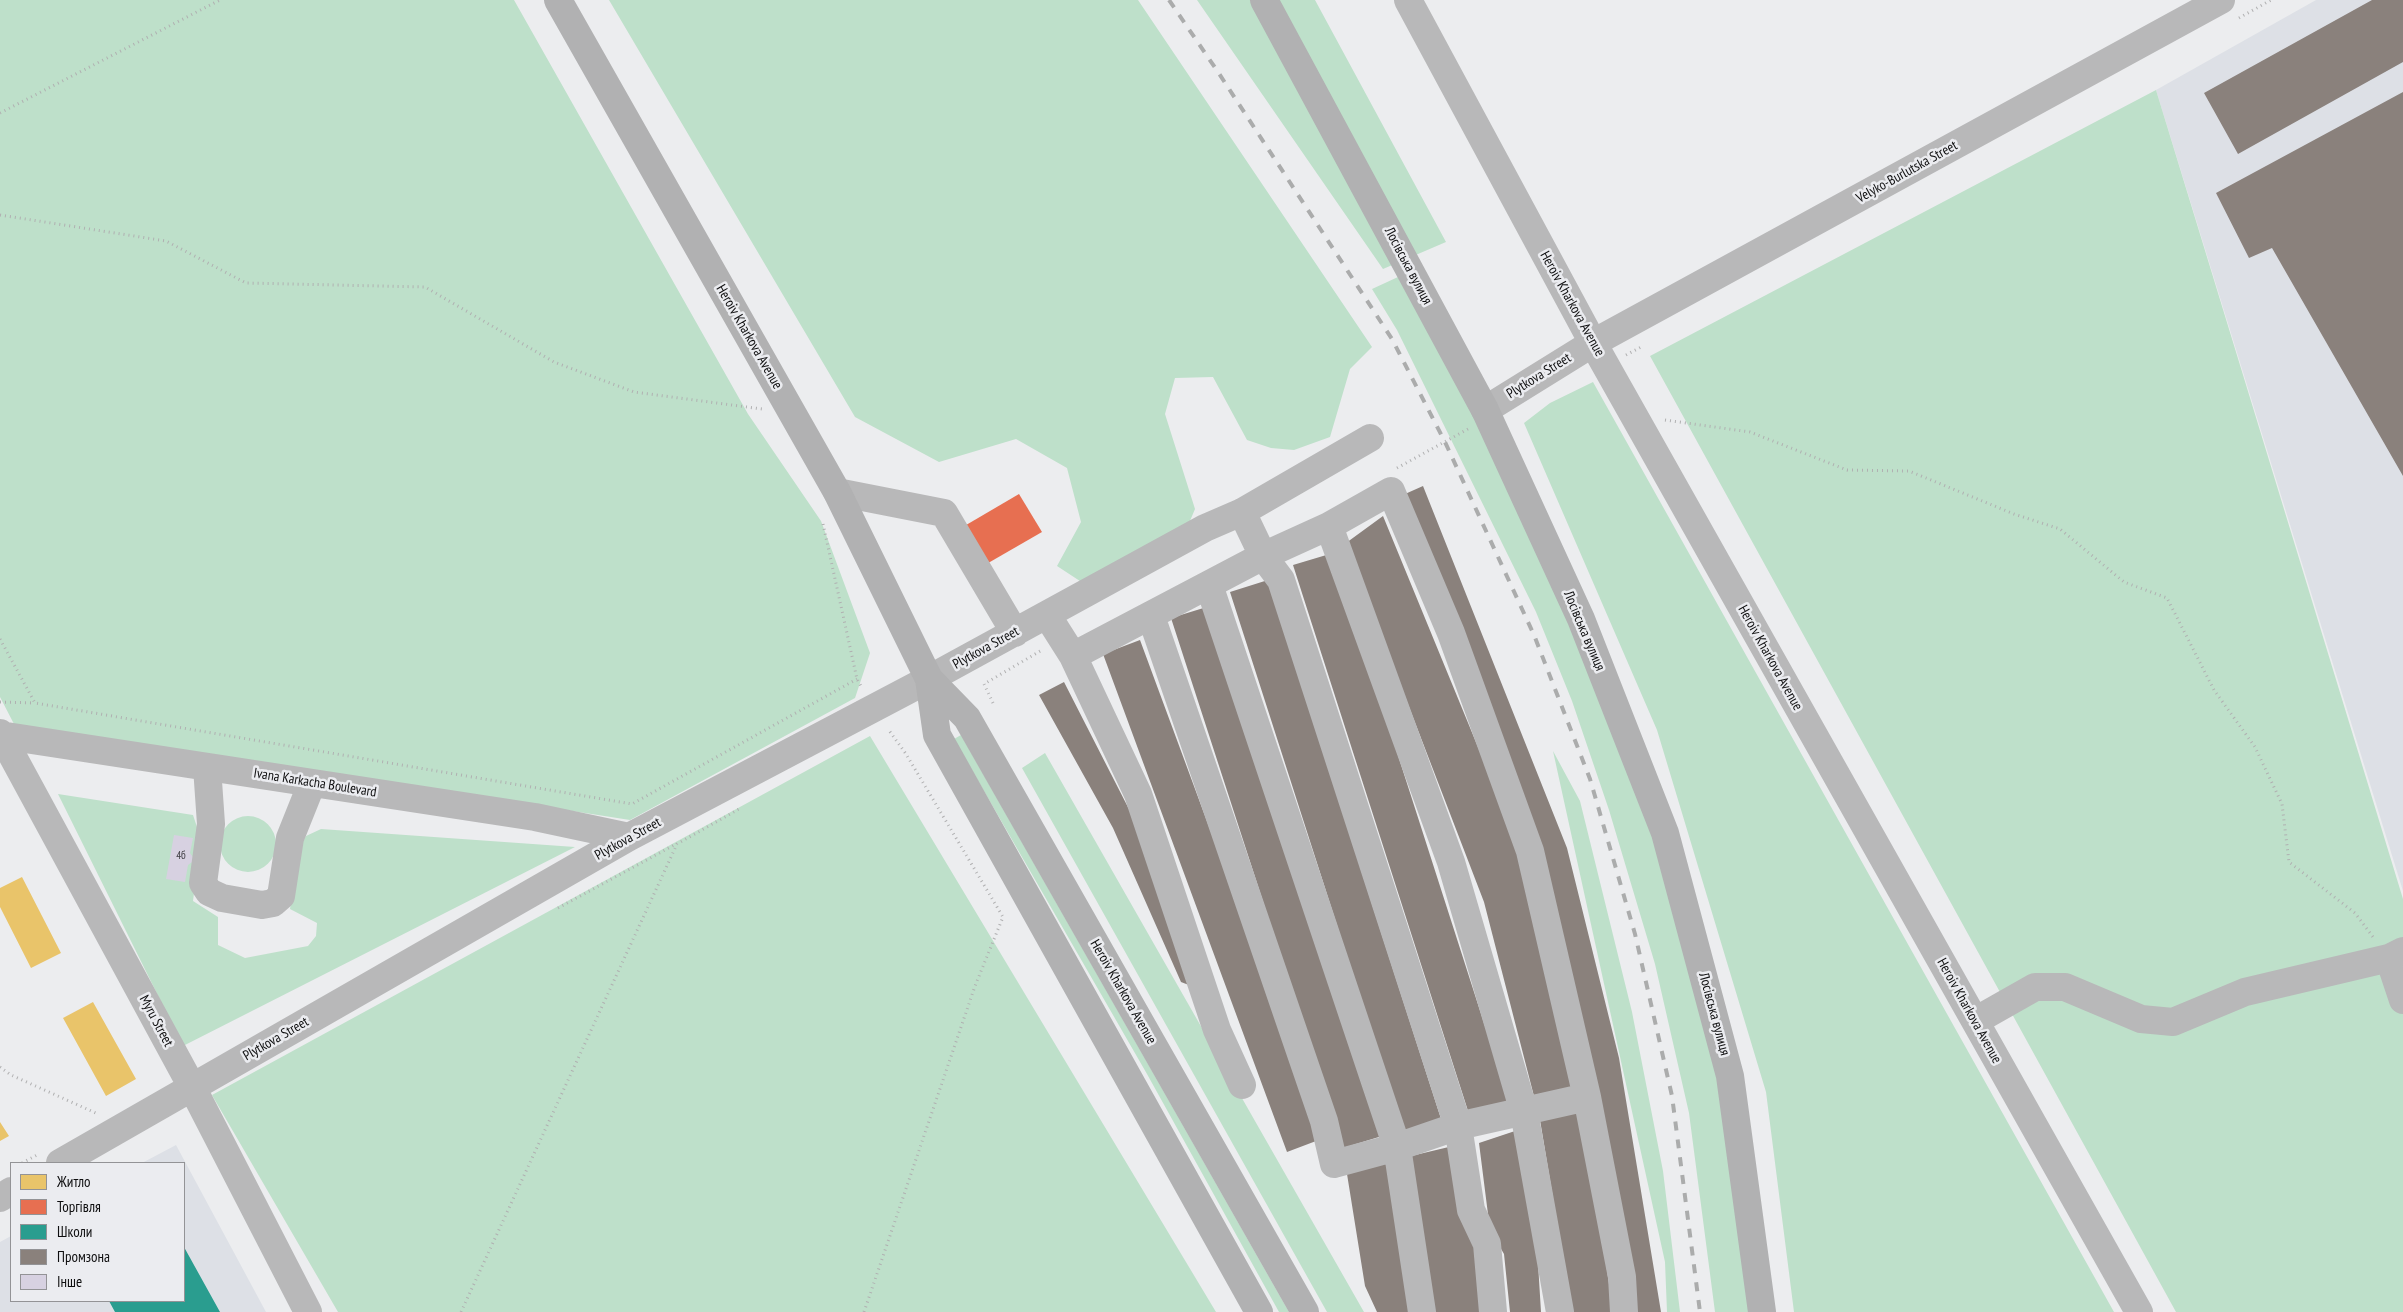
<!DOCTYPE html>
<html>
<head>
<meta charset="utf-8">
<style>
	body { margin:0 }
	#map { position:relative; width:2403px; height:1312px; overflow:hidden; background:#ecedef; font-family:"PT Sans Narrow",sans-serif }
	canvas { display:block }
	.legend { position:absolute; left:10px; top:1162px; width:175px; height:140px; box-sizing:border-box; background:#ebecf0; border:1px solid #939396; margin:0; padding:6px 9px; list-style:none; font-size:15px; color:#0e0e0f }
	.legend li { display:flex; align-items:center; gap:10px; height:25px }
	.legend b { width:25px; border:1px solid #939396 }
</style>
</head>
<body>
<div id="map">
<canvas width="2403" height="1312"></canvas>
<ul class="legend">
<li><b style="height:14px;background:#e9c46a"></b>Житло</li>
<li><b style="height:14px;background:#e76f51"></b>Торгівля</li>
<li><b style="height:14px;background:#2a9d8f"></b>Школи</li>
<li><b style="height:14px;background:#8a817c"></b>Промзона</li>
<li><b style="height:14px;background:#d7d1e1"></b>Інше</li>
</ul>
</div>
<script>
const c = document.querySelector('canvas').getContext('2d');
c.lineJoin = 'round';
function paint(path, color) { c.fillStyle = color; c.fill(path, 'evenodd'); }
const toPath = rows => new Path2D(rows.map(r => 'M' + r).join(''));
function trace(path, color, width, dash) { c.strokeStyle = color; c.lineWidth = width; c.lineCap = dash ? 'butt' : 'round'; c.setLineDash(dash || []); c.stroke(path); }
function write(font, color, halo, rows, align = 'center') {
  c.font = font + ' "PT Sans Narrow",sans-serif'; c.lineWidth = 5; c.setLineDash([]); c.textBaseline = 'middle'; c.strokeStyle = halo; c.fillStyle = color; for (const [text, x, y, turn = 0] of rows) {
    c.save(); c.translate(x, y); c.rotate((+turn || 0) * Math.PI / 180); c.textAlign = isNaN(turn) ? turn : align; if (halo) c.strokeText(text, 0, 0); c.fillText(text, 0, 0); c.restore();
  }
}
const built = toPath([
	[2316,0,2403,0,2403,891,2156,90],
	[176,1145,266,1312,0,1312,0,1242,11,1236,11,1301,184,1301,184,1163,142,1163]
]);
const green = toPath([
	[0,0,514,0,748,414,821,521,870,653,855,698,630,820,14,724,0,697],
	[609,0,1138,0,1372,347,1350,369,1330,437,1294,450,1271,448,1247,440,1213,377,1175,378,1165,414,1195,509,1187,528,1086,585,1057,566,1081,522,1067,468,1016,439,939,462,855,417],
	[1197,0,1315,0,1446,242,1383,269],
	[2156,90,2403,899,2403,1312,2176,1312,1650,356],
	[1398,277,1509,479,1675,871,1710,1023,1761,1312,1715,1312,1689,1113,1655,964,1609,810,1572,701,1536,612,1397,330,1372,289],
	[1593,382,2114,1312,1794,1312,1766,1092,1657,730,1524,423,1550,403],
	[961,735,1289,1312,1279,1312,1147,1074,954,739],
	[870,736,1216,1312,338,1312,212,1095],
	[1553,751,1580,801,1632,1012,1663,1171,1680,1312,1667,1312,1665,1262],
	[1045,753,1364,1312,1327,1312,1022,768],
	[58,794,193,815,201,839,193,901,218,917,218,945,245,958,308,946,316,936,317,923,290,909,299,849,306,836,321,829,575,847,183,1046],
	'220 844a28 28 0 1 1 56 0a28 28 0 1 1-56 0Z'
]);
const homes = toPath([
	[22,877,61,953,31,968,0,907,0,888],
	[93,1002,136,1079,106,1096,63,1018],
	[0,1122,9,1136,0,1141]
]);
const shops = toPath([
	[1019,494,1042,532,983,566,961,528]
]);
const schools = toPath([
	[184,1247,220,1312,115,1312,109,1301,184,1301]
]);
const industry = toPath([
	[2372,0,2403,0,2403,62,2238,154,2204,93],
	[2403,92,2403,476,2272,248,2249,258,2216,193],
	[1423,486,1567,848,1619,1058,1661,1312,1633,1312,1547,870,1405,494],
	[1383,516,1517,842,1577,1093,1536,1104,1484,902,1346,543],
	[1333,553,1509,1101,1469,1114,1293,565],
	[1268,580,1442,1122,1404,1134,1230,592],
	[1210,606,1382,1136,1343,1148,1171,618],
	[1140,640,1324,1138,1287,1152,1103,654],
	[1064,682,1134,819,1194,987,1181,982,1113,828,1039,695],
	[1584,1110,1613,1312,1572,1312,1540,1120],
	[1518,1130,1537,1247,1541,1312,1510,1312,1504,1254,1490,1230,1479,1143],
	[1453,1146,1476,1238,1484,1312,1433,1312,1411,1156],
	[1393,1160,1414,1312,1377,1312,1365,1286,1347,1174]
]);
const building = toPath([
	[174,835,193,838,190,853,195,860,188,865,185,882,166,879]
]);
const path = toPath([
	[2239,18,2271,0],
	[0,113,220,0],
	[0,215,166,241,246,283,425,287,554,362,634,392,762,409],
	[1626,355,1643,346],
	[1665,420,1750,432,1847,470,1909,471,2014,514,2060,529,2124,582,2167,598,2214,690,2255,747,2282,804,2289,862,2355,913,2373,937],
	[1397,468,1468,429],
	[823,524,857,679,862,688],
	[0,639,35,703,632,804,857,679],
	[0,702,35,703],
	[993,703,984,684,1042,650],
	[558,908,676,844],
	[0,1067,11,1075,98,1114],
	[22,1163,37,1155],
	[461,1312,677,844,739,809],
	[864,1312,975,986,1003,917,906,754,888,729]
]);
const minor = toPath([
	[1408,0,1593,343,2139,1312],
	[1485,410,1593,343,2221,0],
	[837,492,944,513,1015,633],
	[1242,512,1263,556,1281,580,1458,1126,1471,1210,1487,1244,1493,1312],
	[1329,526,1451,862,1524,1112,1560,1312],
	[1209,585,1397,1147,1422,1312],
	[1047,615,1073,656,1263,556,1329,526,1391,491,1451,633,1530,851,1587,1097,1622,1277,1624,1312],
	[1151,616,1324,1121,1334,1164,1397,1147,1458,1126,1587,1097],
	[1073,656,1138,794,1217,1030,1242,1085],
	[0,733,192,1087,308,1312],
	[0,735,535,817,629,837],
	[207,767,211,824,203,883,209,892,222,898,262,905,273,903,281,896,290,838,312,783],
	[2389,958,2403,1000],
	[1975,1021,2035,987,2065,987,2141,1019,2173,1022,2245,992,2389,958,2403,951],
	[60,1163,629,837,929,679,1205,528,1242,512,1370,438],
	[0,1198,11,1191]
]);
const major = toPath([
	[558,0,837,492,929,679,937,735,1259,1312],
	[1264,0,1485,410,1581,619,1665,833,1730,1076,1762,1312],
	[929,679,967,718,1305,1312]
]);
const rail = toPath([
	[1169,0,1218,72,1392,339,1445,442,1534,635,1590,779,1635,934,1672,1096,1700,1312]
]);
const numberNames = [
	["4б",181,856]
];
const streetNames = [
	["Velyko-Burlutska Street",1907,172,-29],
	["Лосівська вулиця",1408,266,62],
	["Heroiv Kharkova Avenue",1572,304,61],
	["Heroiv Kharkova Avenue",749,337,60],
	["Plytkova Street",1539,376,-32],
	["Лосівська вулиця",1584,631,67],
	["Plytkova Street",986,648,-29],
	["Heroiv Kharkova Avenue",1770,658,61],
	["Ivana Karkacha Boulevard",315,783,9],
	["Plytkova Street",628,839,-29],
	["Heroiv Kharkova Avenue",1123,992,60],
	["Heroiv Kharkova Avenue",1969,1011,61],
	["Лосівська вулиця",1714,1014,75],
	["Myru Street",156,1021,62],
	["Plytkova Street",276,1039,-30]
];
paint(built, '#dde0e6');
paint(green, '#bee0ca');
paint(homes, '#e9c46a');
paint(shops, '#e76f51');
paint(schools, '#2a9d8f');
paint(industry, '#8a817c');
paint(building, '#d7d1e1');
trace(path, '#b0b0b1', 3, [1, 4]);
trace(minor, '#b8b8b9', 28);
trace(major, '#b1b1b2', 28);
trace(rail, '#abacac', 4, [9, 9]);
write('11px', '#403f44', null, numberNames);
write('14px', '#0e0e0f', '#ebecf0', streetNames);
</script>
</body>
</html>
